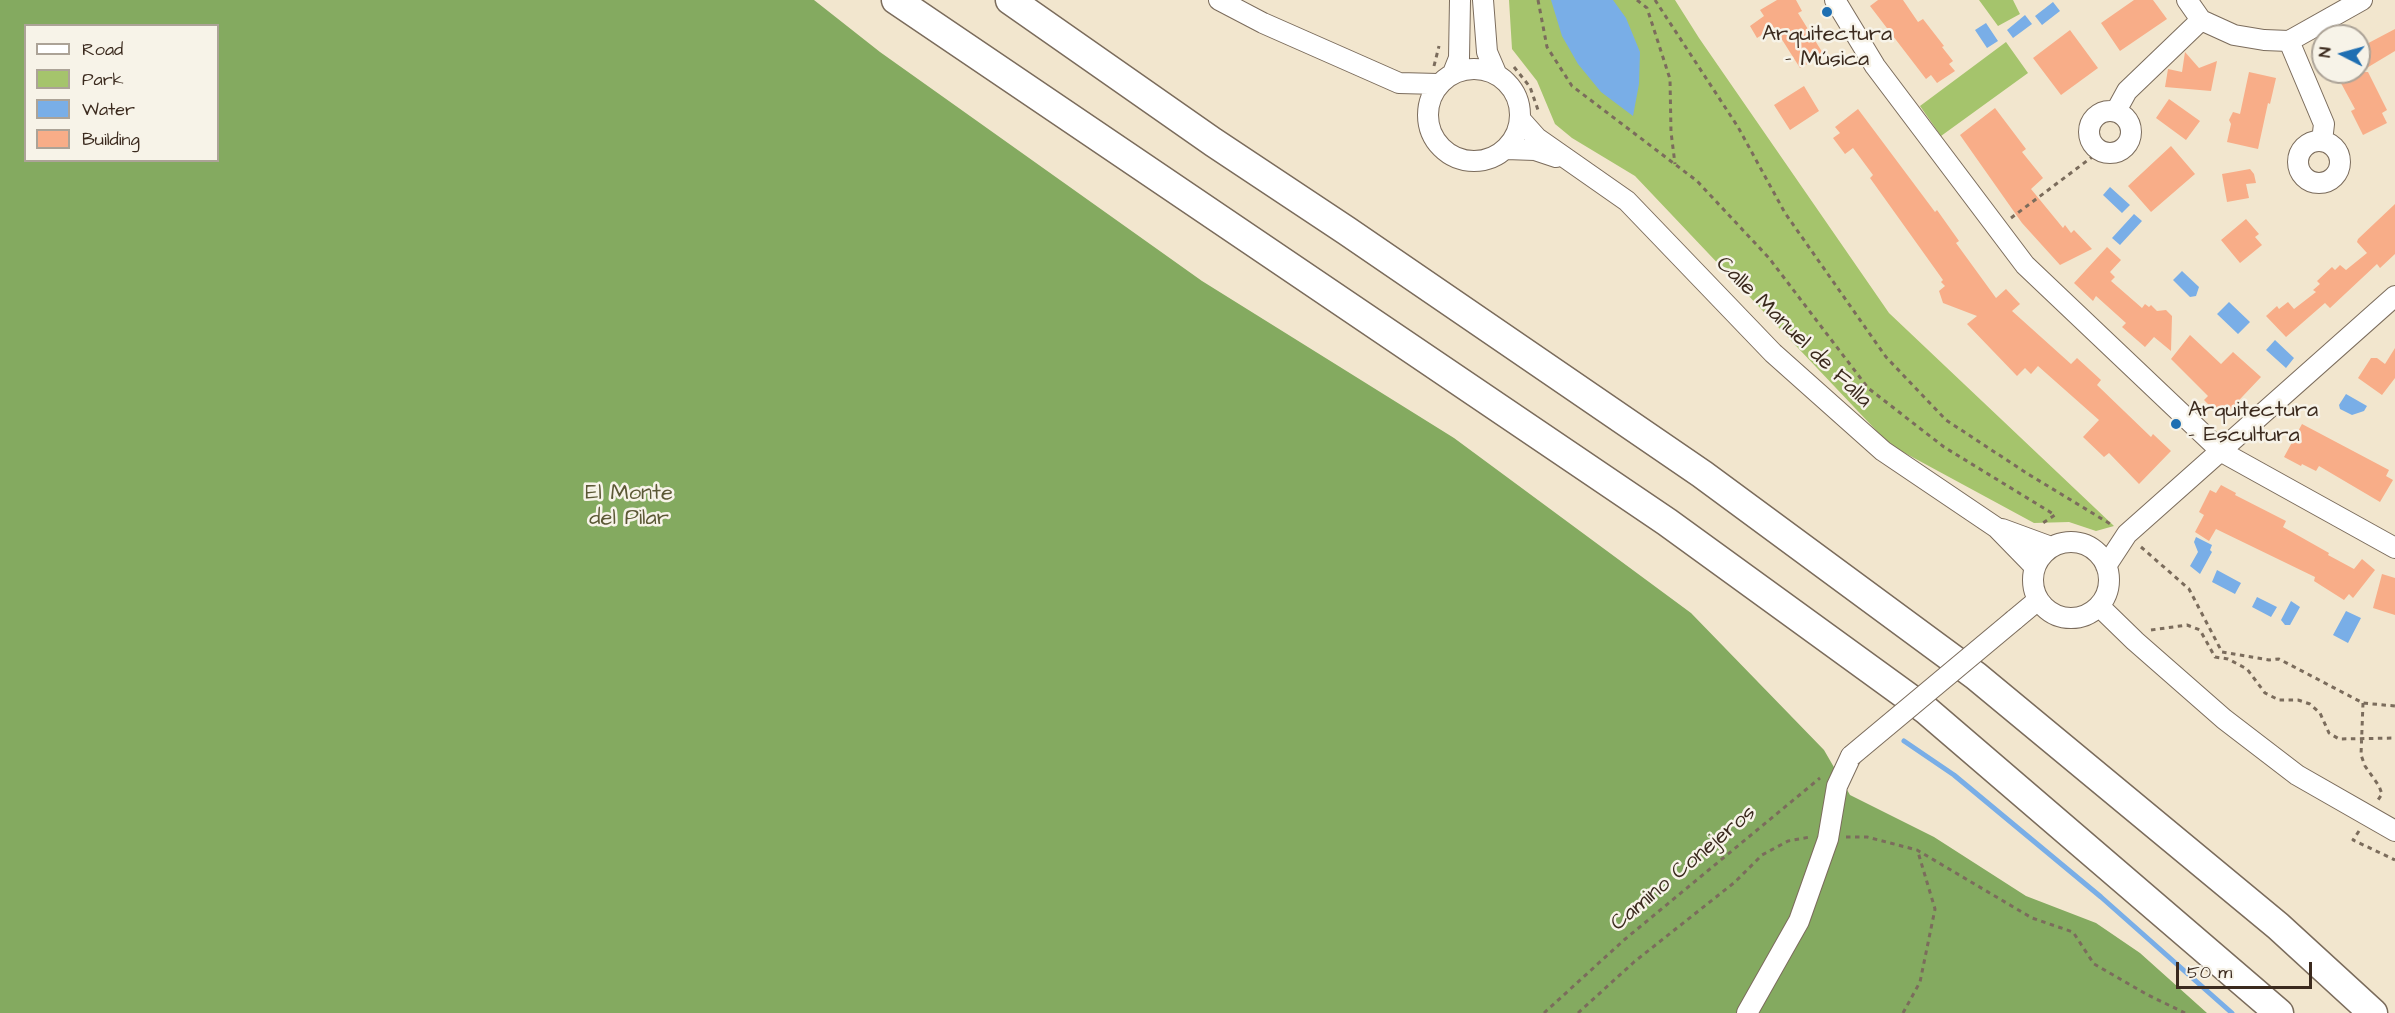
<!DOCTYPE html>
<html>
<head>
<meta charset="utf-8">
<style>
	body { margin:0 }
	#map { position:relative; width:2395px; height:1013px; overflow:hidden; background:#f2e6ce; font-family:"Architects Daughter",sans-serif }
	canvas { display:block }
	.legend { position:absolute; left:24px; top:24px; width:195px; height:138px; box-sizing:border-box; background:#f7f3e8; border:2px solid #aca397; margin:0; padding:8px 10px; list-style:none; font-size:18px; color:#3b2a1e }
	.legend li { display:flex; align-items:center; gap:12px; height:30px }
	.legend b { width:30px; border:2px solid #aca397 }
	.north { position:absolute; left:2311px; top:24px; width:60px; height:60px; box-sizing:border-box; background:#f7f3e8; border:2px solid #aca397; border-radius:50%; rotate:276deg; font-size:16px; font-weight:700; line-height:24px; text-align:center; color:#3b2a1e }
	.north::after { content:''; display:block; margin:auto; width:21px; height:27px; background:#1f6fb2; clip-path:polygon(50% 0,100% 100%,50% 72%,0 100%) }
	.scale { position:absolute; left:2176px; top:962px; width:136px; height:27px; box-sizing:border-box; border:3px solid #3b2a1e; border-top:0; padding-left:8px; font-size:18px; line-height:21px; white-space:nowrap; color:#3b2a1e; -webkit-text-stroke:4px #f7f3e8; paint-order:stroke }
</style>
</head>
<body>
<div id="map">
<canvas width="2395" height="1013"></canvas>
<ul class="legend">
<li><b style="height:8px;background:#fff"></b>Road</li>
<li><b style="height:16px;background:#a5c46c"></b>Park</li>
<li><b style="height:16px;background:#79aee7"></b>Water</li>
<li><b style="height:16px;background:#f8ad88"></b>Building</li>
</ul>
<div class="north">N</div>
<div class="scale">50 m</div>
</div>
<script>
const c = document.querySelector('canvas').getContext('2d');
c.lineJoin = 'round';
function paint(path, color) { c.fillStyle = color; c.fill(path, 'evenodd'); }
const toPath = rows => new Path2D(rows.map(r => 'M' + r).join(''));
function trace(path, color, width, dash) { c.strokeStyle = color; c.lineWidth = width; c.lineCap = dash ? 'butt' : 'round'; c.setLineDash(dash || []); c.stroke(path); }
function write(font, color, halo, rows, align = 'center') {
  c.font = font + ' "Architects Daughter",sans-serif'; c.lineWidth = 5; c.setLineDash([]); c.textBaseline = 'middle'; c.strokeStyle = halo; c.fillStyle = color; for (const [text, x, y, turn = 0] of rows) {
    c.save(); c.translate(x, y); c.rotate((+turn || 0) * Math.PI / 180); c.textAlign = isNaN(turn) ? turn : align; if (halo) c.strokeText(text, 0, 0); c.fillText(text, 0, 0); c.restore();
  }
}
const green = toPath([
	[1509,0,1675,0,1699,38,1889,313,2114,526,2096,531,2069,522,2034,523,1890,445,1635,176,1572,138,1555,124,1537,81,1512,49],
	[1979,0,2013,0,2020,14,1998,26],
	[2006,42,2028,73,1941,136,1920,106]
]);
const forest = toPath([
	[0,0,814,0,880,52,1202,281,1454,438,1691,613,1824,750,1850,795,1934,837,2026,896,2096,923,2140,953,2207,1013,0,1013],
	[26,26,218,26,218,160,26,160]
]);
const water = toPath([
	[1551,0,1613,0,1626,18,1640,52,1639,84,1633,116,1601,92,1578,64,1562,36],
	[2053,2,2060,11,2042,25,2035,16],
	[2025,15,2032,24,2013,38,2007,30],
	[1986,23,1998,41,1987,48,1975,30],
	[2110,187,2130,205,2122,213,2103,195],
	[2134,214,2142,221,2120,245,2112,238],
	[2182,271,2199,287,2196,296,2190,297,2173,280],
	[2229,302,2250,322,2238,334,2217,314],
	[2275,340,2294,358,2286,368,2266,350],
	[2346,394,2367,406,2364,411,2352,415,2340,409,2339,405],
	[2196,537,2212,545,2210,550,2212,552,2200,574,2190,566,2198,552,2194,542],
	[2217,570,2241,583,2235,594,2212,582],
	[2257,597,2277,607,2271,617,2252,607],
	[2291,601,2300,607,2290,625,2285,625,2281,620],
	[2346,611,2361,618,2348,643,2333,635]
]);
const stream = toPath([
	[1904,741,1954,775,2101,897,2232,1013]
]);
const building = toPath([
	[1777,0,1796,0,1802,11,1798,13,1824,55,1800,68,1774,27,1757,38,1750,26,1764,16,1760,10],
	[1878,0,1903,0,1918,22,1923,19,1944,46,1942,47,1953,61,1949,64,1955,71,1937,83,1931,75,1926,79,1870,6],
	[2134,0,2153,0,2167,19,2120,51,2101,23],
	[2395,29,2395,51,2360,72,2368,72,2387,110,2382,113,2387,123,2363,135,2351,111,2355,109,2335,72,2359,72,2359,48],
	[2070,30,2098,68,2061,95,2033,58],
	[2185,52,2199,68,2217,61,2211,91,2165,87,2168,69,2182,72],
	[2249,72,2276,78,2270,104,2268,103,2258,149,2227,142,2231,124,2229,120,2233,112,2240,114],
	[1804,86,1819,111,1790,130,1774,105],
	[2169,99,2200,121,2186,140,2156,118],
	[1995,108,2026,149,2022,152,2043,178,2031,189,2063,228,2065,225,2071,233,2074,230,2092,249,2060,265,2022,223,1960,135],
	[1858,109,1935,212,1937,210,1959,241,1956,243,1996,298,2006,289,2020,304,2012,311,2071,364,2077,358,2101,380,2097,385,2151,437,2153,434,2171,451,2139,484,2109,453,2104,457,2083,437,2099,420,2038,366,2031,374,2025,368,2017,376,1967,324,1977,316,1943,303,1939,291,1945,286,1941,282,1943,280,1870,178,1873,175,1853,148,1845,154,1833,138,1840,133,1835,127],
	[2171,146,2195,174,2151,212,2128,186],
	[2250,169,2254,174,2256,183,2246,184,2249,198,2227,202,2222,174],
	[2395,204,2395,254,2380,268,2377,264,2330,308,2325,303,2286,337,2266,316,2277,306,2279,309,2288,302,2294,309,2316,292,2313,290,2320,284,2317,281,2332,267,2335,270,2340,265,2346,270,2367,253,2357,242,2358,239],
	[2246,219,2259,234,2255,237,2262,245,2240,263,2221,240],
	[2107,247,2121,260,2110,272,2115,277,2111,281,2142,308,2145,304,2149,307,2151,305,2157,311,2166,310,2172,316,2171,351,2154,337,2145,347,2122,327,2126,323,2096,296,2093,301,2074,283],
	[2190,335,2221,364,2233,352,2261,377,2225,415,2214,410,2204,400,2208,396,2171,359],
	[2395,348,2395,378,2382,395,2358,378,2371,358,2377,358,2385,364],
	[2302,424,2389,470,2386,476,2393,480,2380,502,2319,466,2316,471,2302,464,2301,466,2284,457],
	[2221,485,2236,493,2235,495,2286,521,2283,527,2329,553,2328,555,2354,569,2362,559,2375,570,2353,598,2349,594,2344,600,2314,581,2315,577,2216,529,2209,541,2195,532,2204,515,2199,512,2210,490,2216,493],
	[2382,574,2395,578,2395,615,2373,608]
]);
const path = toPath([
	[1538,0,1547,47,1572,86,1697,181,1769,258,1868,388,1944,447,2055,515,2043,523],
	[1637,0,1647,8,1670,79,1671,132,1675,164],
	[1655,0,1738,127,1785,213,1886,357,1946,420,2028,474,2112,525],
	[1434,66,1439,46],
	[1514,67,1530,87,1538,110],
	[2011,218,2100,151],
	[2141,547,2189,589,2222,652,2269,660,2279,659,2363,703,2395,706],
	[2151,630,2187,625,2200,630,2215,657,2228,659,2247,669,2265,693,2279,700,2298,700,2310,704,2320,713,2329,733,2339,739,2395,738],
	[2363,703,2361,755,2365,766,2379,786,2382,794,2378,800],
	[2359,831,2353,840,2395,860],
	[1846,837,1867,837,1917,850,2032,918,2073,932,2094,964,2148,995,2185,1013],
	[1544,1013,1624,940,1820,778],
	[1578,1013,1634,962,1735,882,1762,855,1788,841,1810,837],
	[1903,1013,1920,982,1935,909,1918,852]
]);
const minor = toPath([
	[1219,0,1263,23,1399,83,1438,84],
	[1483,0,1487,52,1496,73],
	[1835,0,1875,66,2025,265,2222,452,2395,548],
	[2187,0,2201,20,2234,35,2264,40,2289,41,2362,0],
	[2289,41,2324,124,2322,141],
	'1428 115a46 46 0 1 1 92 0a46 46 0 1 1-92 0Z',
	[1453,73,1459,58,1460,0],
	'2089 132a21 21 0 1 1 42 0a21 21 0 1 1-42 0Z',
	[2116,111,2127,91,2201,20],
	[1520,119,1537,138,1627,201,1773,353,1883,451,1997,528,2035,567],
	'2298 162a21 21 0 1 1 42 0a21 21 0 1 1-42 0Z',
	[1506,149,1535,150,1556,157],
	[2002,529,2051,547],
	'2033 580a38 38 0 1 1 76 0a38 38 0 1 1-76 0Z',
	[2106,566,2127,534,2395,296],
	[2099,606,2135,641,2224,719,2297,775,2395,831],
	[2014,620,2038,600],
	[1747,1013,1799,921,1828,839,1837,786,1851,756]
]);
const highway = toPath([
	[896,0,1667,522,1926,710,2279,1013],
	[1010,0,1213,142,1347,231,1702,474,1976,676,2278,926,2373,1013]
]);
const minorBridge = toPath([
	[1851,756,2014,620]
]);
const markers = [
	[1827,12,6,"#1f6fb2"],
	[2176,424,6,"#1f6fb2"]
];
const poiNames = [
	["Arquitectura",1827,35],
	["- Música",1827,60],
	["Arquitectura",2188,411,"left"],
	["- Escultura",2188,436,"left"]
];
const streetNames = [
	["Calle Manuel de Falla",1793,333,44],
	["Camino Conejeros",1684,869,-40]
];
const parkNames = [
	["El Monte",629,494],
	["del Pilar",629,519]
];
paint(green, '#a5c46c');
paint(forest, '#84aa60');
paint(water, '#79aee7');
trace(stream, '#79aee7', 5);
paint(building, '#f8ad88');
trace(minor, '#7b6c5c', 22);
trace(highway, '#7b6c5c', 31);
trace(path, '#7b6c5c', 3, [4.5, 4.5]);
trace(minor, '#fff', 20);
trace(highway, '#fff', 28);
trace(minorBridge, '#7b6c5c', 22, []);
trace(minorBridge, '#fff', 20);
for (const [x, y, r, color] of markers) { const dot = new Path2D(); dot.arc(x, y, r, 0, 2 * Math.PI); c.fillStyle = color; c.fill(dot); trace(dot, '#f7f3e8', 2); }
write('22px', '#3b2a1e', '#f7f3e8', poiNames);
write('22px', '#3b2a1e', '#f7f3e8', streetNames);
write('22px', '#5b5835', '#f7f3e8', parkNames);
</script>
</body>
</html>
